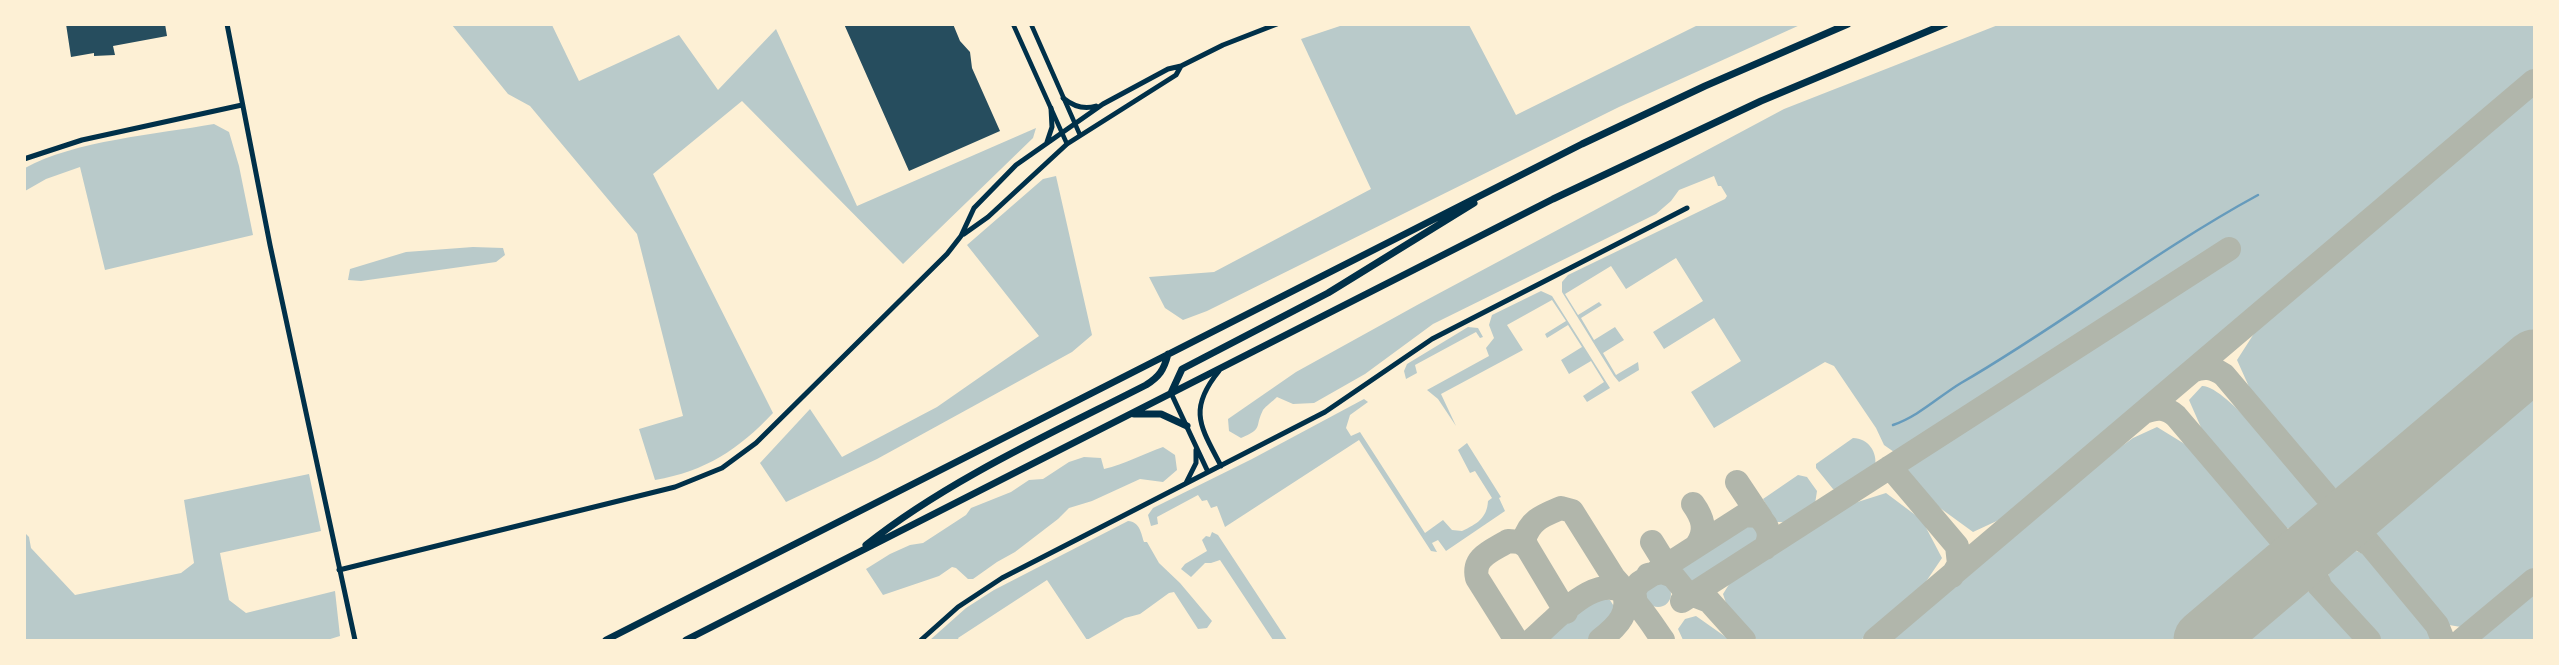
<!DOCTYPE html>
<style>
body{margin:0}
#map{position:relative;width:2559px;height:665px;overflow:hidden;background:#fdf0d5;font-family:"Space Grotesk",sans-serif}
canvas{display:block}
.frame{position:absolute;inset:0;border:26px solid #fdf0d5;pointer-events:none}
</style>
<div id="map">
<canvas width="2559" height="665"></canvas>
<div class="frame"></div>
</div>
<script>
const g = document.querySelector('canvas').getContext('2d');
g.lineJoin = 'round';
function paint(path, color) {
  g.fillStyle = color;
  g.fill(path, 'evenodd');
}
function strokePath(path, color, width, dash) {
  g.strokeStyle = color;
  g.lineWidth = width;
  g.lineCap = dash ? 'butt' : 'round';
  g.setLineDash(dash || []);
  g.stroke(path);
}
const green = new Path2D(`
 M452 25H552L579 81 679 35 718 90 776 29 857 206 1036 128 1033 138 903 264 742 101 653 174 773 413C738 450 706 471 655 480L639 429 683 416 637 234 530 106 508 94Z
 M1343 25H1469L1516 115 1698 25H1800L1619 107 1207 311 1183 320 1165 308 1149 277 1214 272 1371 189 1301 39Z
 M1998 25H2534V70L2028 499 2001 519 1973 532 1940 508 1903 468 2231 257 2233 254 2226 242 1894 452 1884 445 1876 428 1834 366 1825 362 1714 428 1691 392 1741 361 1714 318 1664 349 1653 332 1703 301 1676 258 1626 289 1611 266 1565 294 1578 315 1599 302 1602 305 1581 318 1594 340 1615 327 1624 340 1603 353 1616 375 1638 362 1639 370 1619 382 1614 376 1562 292V282L1568 275 1725 199 1727 196 1721 186H1718L1714 176 1679 190 1671 201 1656 214 1433 324 1365 374 1314 403 1293 404 1277 397C1273 401 1266 406 1263 410 1254 428 1264 428 1241 438L1229 431 1228 419 1296 372 1419 304 1784 109Z
 M2534 92V332L2351 489 2342 490 2332 487 2250 389 2237 360 2255 332Z
 M214 124 229 132 239 166 253 235 105 270 80 167 46 179 25 191V168C73 141 158 134 214 124Z
 M1056 176 1092 335 1072 352 877 459 786 502 760 463 810 409 842 457 937 407 1039 336 967 245 1043 179Z
 M473 247 503 248 505 255 496 262 361 281 348 280 350 269 406 252Z
 M1541 291 1552 296 1610 388 1587 402 1583 396 1604 382 1591 361 1569 374 1561 360 1582 347 1568 325 1547 338 1545 334 1566 321 1552 300 1507 325 1523 350 1441 394 1456 426 1438 399 1427 390 1489 356 1486 348 1494 338 1489 325 1492 315Z
 M1468 327 1478 328 1483 337 1480 338 1476 332 1415 365 1417 373 1406 379 1404 371 1407 364Z
 M2202 386C2226 385 2296 475 2315 496 2322 511 2315 519 2303 529L2283 528 2203 432 2189 400Z
 M2534 388V569L2468 625 2461 627 2449 625 2380 545 2376 537 2377 524Z
 M1364 399 1368 402 1350 415 1346 428 1351 436 1360 432 1425 533 1443 520 1452 530 1462 531C1477 524 1487 518 1488 501L1492 498 1475 471 1470 473 1458 450 1467 443 1501 497 1499 498 1505 511 1446 551 1438 540 1432 543 1437 552 1431 551 1359 440 1225 527 1217 506 1211 508 1207 500 1202 501 1198 495 1157 517 1158 524 1151 526 1148 515 1153 508 1252 459Z
 M2157 427 2188 446 2265 533 2270 542 2269 559 2172 640H1888L2086 472 2133 438Z
 M1853 438C1868 438 1878 452 1875 467L1841 489H1833L1816 468V464Z
 M1163 447 1175 455 1177 470 1163 482 1140 479 1092 501 1069 508 1058 519 1015 552 997 562 973 579H968L956 568 952 567 939 576 883 595 866 569 890 554 910 545 923 543 966 515 971 508 1011 492 1029 480 1043 479 1069 462 1084 457 1101 458 1104 469C1125 464 1143 454 1163 447Z
 M309 474 321 531 220 553 229 600 246 613 335 591 340 636 327 640H25V533L29 537 31 548 75 595 181 573 194 563 184 500Z
 M1798 475 1807 477 1817 491 1815 504 1788 522H1776L1763 499Z
 M1886 493 1922 520 1942 558 1923 586 1861 640H1757L1728 609 1723 594 1733 578 1845 506Z
 M1128 521C1140 522 1141 533 1144 542H1147L1159 563 1180 583 1212 621 1207 628 1198 629 1174 592 1169 593 1140 614 1125 618 1087 640 1047 580 958 638 959 640H930L966 608 994 590Z
 M1748 522 1757 525 1762 532 1757 543 1698 580 1692 582 1683 578 1682 574 1683 564Z
 M1212 532 1218 535 1287 640H1273L1220 560 1211 563H1205L1191 577 1181 569 1185 564 1207 551 1202 540 1206 536 1210 537Z
 M2351 549 2364 554 2428 629 2434 640H2378L2329 580C2326 563 2335 553 2351 549Z
 M1645 594a13 13 0 1 1 26 0a13 13 0 1 1-26 0Z
 M2302 590 2317 594 2356 640H2237L2294 592Z
 M2534 591V640H2477Z
 M1600 597 1610 600 1615 608C1613 623 1599 631 1588 640H1544L1592 600Z
 M1696 616 1730 640H1683L1678 629 1685 619Z`);
const stream = new Path2D(`
 M1893 425C1919 416 1938 397 1961 383 2063 324 2155 251 2258 195`);
const taxiway = new Path2D(`
 M2192 371C2204 366 2213 367 2224 375L2329 499C2344 530 2301 551 2319 583
 M2144 412C2157 407 2166 407 2176 416L2280 538C2314 562 2331 519 2367 543
 M1890 467 1957 546 1959 564 1952 576
 M1737 482 1761 518
 M2377 494 2362 515 2363 536 2437 625 2443 640
 M1693 504C1703 518 1707 530 1697 545
 M1652 542 1673 576
 M1527 547 1524 540C1530 520 1542 516 1561 508L1572 511 1614 578 1631 597
 M1648 575 1662 572 1673 576 1686 592 1709 601 1744 640
 M2272 583C2287 576 2297 571 2313 579L2369 640
 M1682 601 2229 249
 M1636 604 1634 591 1639 583 1745 515 1758 516C1769 526 1772 535 1765 548
 M1516 640 1477 578C1472 557 1492 551 1508 541L1520 542 1527 547 1566 612
 M1532 640C1555 621 1599 566 1630 597 1643 609 1653 626 1663 640
 M1600 640C1619 625 1631 613 1623 588
 M1875 640 2534 81
 M2462 640 2534 580`);
const runway = new Path2D(`
 M2204 640 2534 360`);
const building = new Path2D(`
 M66 24H165L167 36 113 46 115 55 94 56V53L71 57Z
 M844 24H953L960 41 970 52 972 68 1000 131 909 171Z`);
const minor = new Path2D(`
 M1013 24 1067 144
 M1031 24 1080 135`);
const tertiary = new Path2D(`
 M227 24 270 245 355 640
 M1063 98C1073 106 1084 110 1096 106
 M1047 142 1052 127 1051 108
 M24 159 82 140 242 105
 M964 234 988 217 1067 144 1176 75 1181 66
 M1219 371C1187 410 1201 427 1221 466
 M1171 393 1208 472
 M1186 483 1196 463V450
 M339 570 675 487 722 468 756 443 947 254 961 236 974 208 1016 165 1103 104 1168 69 1181 66 1223 45 1277 24
 M921 640 958 607 1002 578 1325 412 1432 339 1687 208`);
const trunk = new Path2D(`
 M1171 393 1182 369 1328 293 1474 203
 M1134 414H1161L1187 426
 M866 545C946 481 1054 432 1146 385 1159 377 1164 370 1168 354
 M606 640 1582 144 1705 86 1848 24
 M686 640 1553 199 1761 101 1945 24`);
paint(green, '#b9caca');
strokePath(stream, '#669bbc', 2.5);
strokePath(taxiway, '#b1b6ab', 24);
strokePath(runway, '#b1b6ab', 61);
paint(building, '#264d5e');
strokePath(minor, '#003049', 4.5);
strokePath(tertiary, '#003049', 5);
strokePath(trunk, '#003049', 7);
</script>
